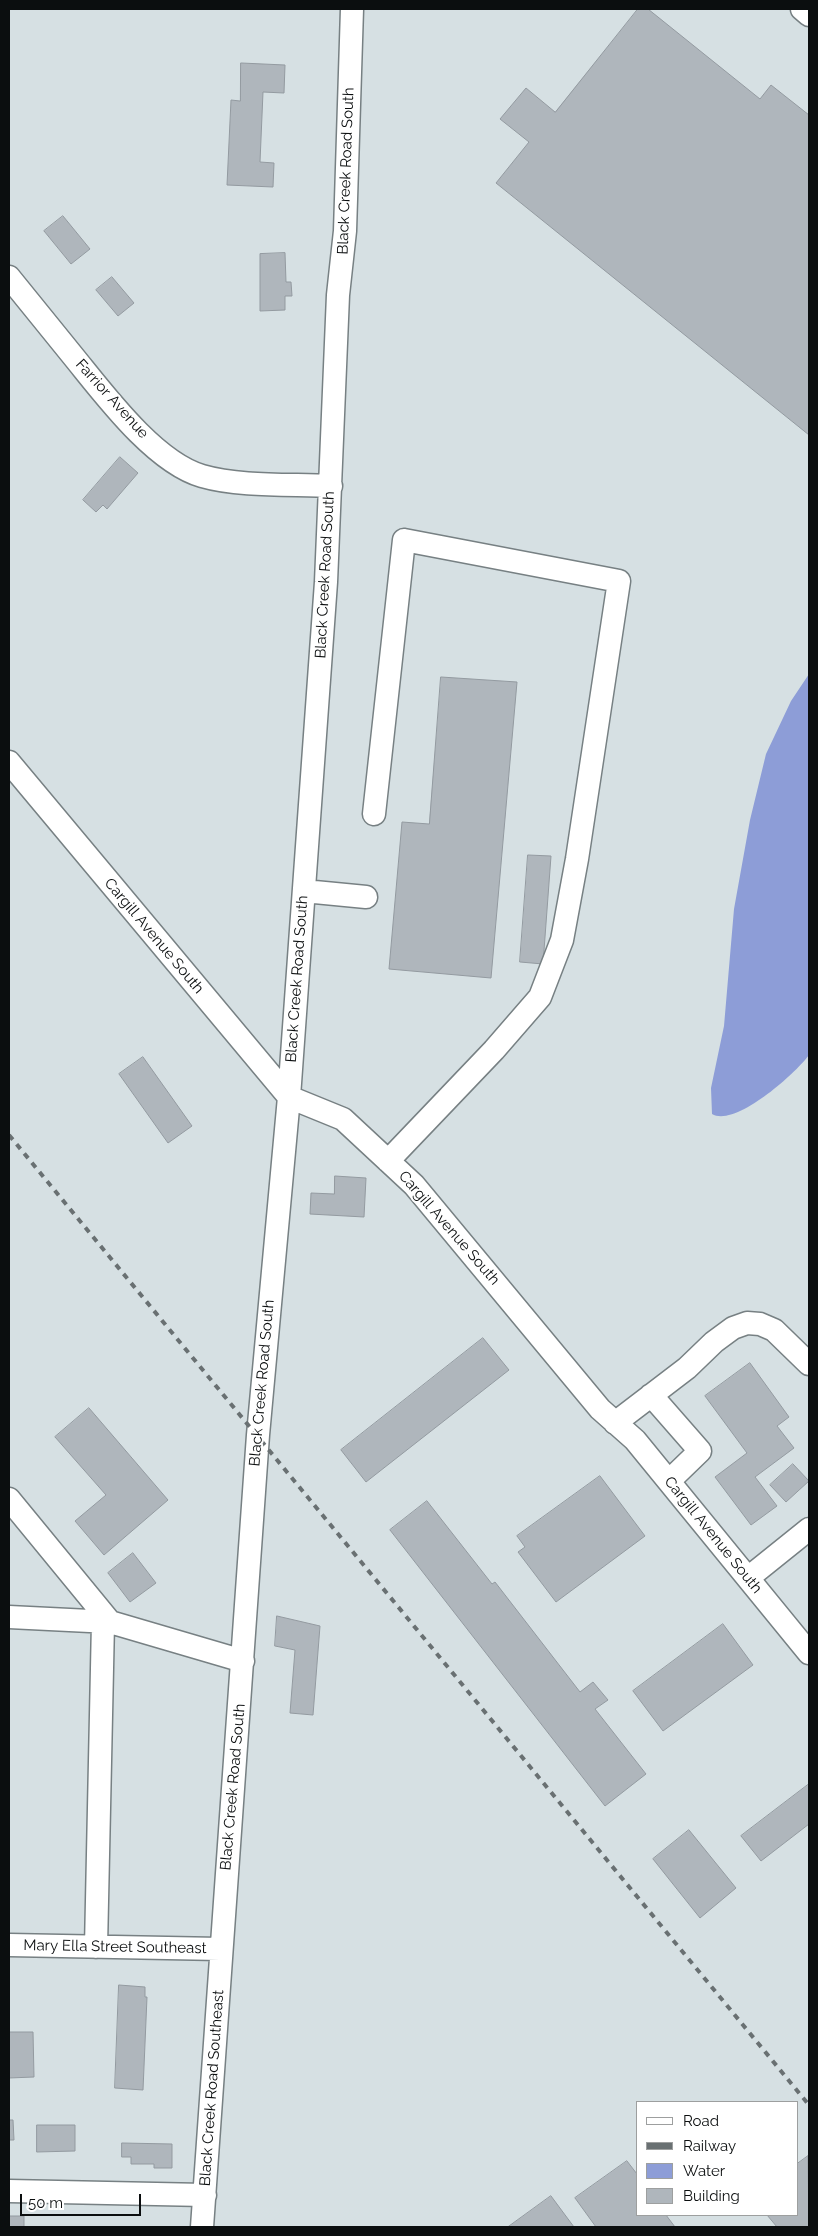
<!DOCTYPE html>
<style>
body{margin:0}
#map{position:relative;width:818px;height:2236px;overflow:hidden;background:#d6e0e3;font-family:Raleway,sans-serif}
canvas{display:block}
.frame{position:absolute;inset:0;border:10px solid #0b0e0f;pointer-events:none}
.legend{position:absolute;left:636px;top:2101px;width:162px;height:115px;box-sizing:border-box;background:#fff;border:1px solid #9d9f9f;margin:0;padding:6px 9px;list-style:none;font-size:15px;color:#0b0e0f}
.legend li{display:flex;align-items:center;gap:10px;height:25px}
.legend b{width:25px;border:1px solid #9d9f9f}
.scale{position:absolute;left:20px;top:2194px;width:121px;height:22px;box-sizing:border-box;border:2px solid #0b0e0f;border-top:0;padding-left:6px;font-size:15px;line-height:18px;white-space:nowrap;color:#0b0e0f;-webkit-text-stroke:4px #fff;paint-order:stroke}
</style>
<div id="map">
<canvas width="818" height="2236"></canvas>
<div class="frame"></div>
<ul class="legend">
<li><b style="height:6px;background:#fff"></b>Road</li>
<li><b style="height:6px;background:#697072"></b>Railway</li>
<li><b style="height:14px;background:#8d9dd7"></b>Water</li>
<li><b style="height:14px;background:#afb6bc"></b>Building</li>
</ul>
<div class="scale">50 m</div>
</div>
<script>
const g = document.querySelector('canvas').getContext('2d');
g.lineJoin = 'round';
function paint(path, color) {
  g.fillStyle = color;
  g.fill(path, 'evenodd');
}
function strokePath(path, color, width, dash) {
  g.strokeStyle = color;
  g.lineWidth = width;
  g.lineCap = dash ? 'butt' : 'round';
  g.setLineDash(dash || []);
  g.stroke(path);
}
function write(font, color, halo, rows, align = 'center') {
  g.font = font + ' Raleway,sans-serif';
  g.lineWidth = 4;
  g.setLineDash([]);
  g.textBaseline = 'middle';
  g.strokeStyle = halo;
  g.fillStyle = color;
  for (const [text, x, y, turn = 0] of rows) {
    g.save();
    g.translate(x, y);
    g.rotate((+turn || 0) * Math.PI / 180);
    g.textAlign = isNaN(turn) ? turn : align;
    if (halo) g.strokeText(text, 0, 0);
    g.fillText(text, 0, 0);
    g.restore();
  }
}
const water = new Path2D(`
 M809 674V1055C796 1073 735 1128 712 1114L711 1088 724 1026 734 909 750 820 766 754 791 701Z`);
const building = new Path2D(`
 M638 9H648L760 99 771 85 809 115V435L496 183 529 142 500 119 526 88 555 112Z
 M241 63 285 65 284 93 263 92 260 162 274 163 273 187 227 185 231 100 240 101Z
 M63 216 90 249 71 264 44 231Z
 M285 253 286 282H291L292 296H285V310L260 311V254Z
 M112 277 134 303 118 316 96 290Z
 M120 457 138 473 107 509 103 505 96 512 83 500Z
 M441 677 517 682 491 978 389 969 402 822 429 824Z
 M528 855 551 856 543 964 520 962Z
 M143 1057 192 1126 168 1143 119 1074Z
 M335 1176 366 1178 364 1217 310 1214 311 1193 334 1194Z
 M483 1338 509 1370 366 1482 341 1450Z
 M750 1363 789 1417 777 1426 794 1448 755 1477 777 1506 751 1525 715 1477 747 1453 705 1396Z
 M89 1408 168 1500 104 1555 75 1521 106 1495 55 1437Z
 M793 1464 809 1481 786 1502 770 1485Z
 M600 1476 645 1536 556 1602 518 1552 525 1547 517 1536Z
 M427 1501 492 1584 495 1582 580 1692 593 1682 608 1700 595 1709 646 1774 605 1806 390 1530Z
 M133 1553 156 1583 130 1602 108 1573Z
 M277 1616 320 1626 313 1715 290 1713 295 1650 275 1646Z
 M723 1624 753 1665 663 1731 633 1691Z
 M809 1784V1824L761 1861 741 1836Z
 M689 1830 736 1888 700 1918 653 1859Z
 M119 1985 145 1987V1997H147L143 2090 115 2088Z
 M9 2032H33L34 2077 9 2078Z
 M9 2120H13L14 2140H9Z
 M37 2125H75V2151L37 2152Z
 M122 2143 172 2144V2168H154V2164H131V2157H122Z
 M808 2156 809 2227H777L767 2215H797V2164Z
 M627 2161 637 2174V2215H666L675 2227H596L575 2198Z
 M551 2196 574 2227H508Z
 M9 2216H24V2227H9Z`);
const minor = new Path2D(`
 M802 9 809 15
 M9 277C30 303 52 330 73 356 104 394 154 462 202 476 240 487 291 484 331 486
 M9 762 289 1097 343 1119 414 1185 600 1409 635 1440 809 1653
 M374 814 404 540 619 581 577 859 562 940 540 997 494 1050 388 1161
 M304 891 366 897
 M651 1395 700 1451 669 1481
 M615 1423 687 1368 714 1342 733 1328 747 1323 760 1324 774 1330 809 1364
 M9 1499 110 1622
 M748 1578 809 1529
 M9 1617 110 1622 243 1661
 M9 1945 220 1949
 M96 1947 103 1622
 M9 2191 205 2195
 M202 2227 258 1435 289 1097 326 582 338 295 345 231 352 9`);
const rail = new Path2D(`
 M9 1135 809 2105`);
const streetNames = [
 ["Black Creek Road South",346,171,-88],
 ["Farrior Avenue",112,399,48],
 ["Black Creek Road South",325,575,-87],
 ["Cargill Avenue South",154,936,50],
 ["Black Creek Road South",297,979,-86],
 ["Cargill Avenue South",449,1228,49],
 ["Black Creek Road South",262,1383,-85],
 ["Cargill Avenue South",713,1535,51],
 ["Black Creek Road South",233,1787,-85],
 ["Mary Ella Street Southeast",115,1947,1],
 ["Black Creek Road Southeast",212,2088,-86]
];
paint(water, '#8d9dd7');
paint(building, '#afb6bc');
strokePath(building, '#939aa0', 1);
strokePath(minor, '#778083', 25);
strokePath(minor, '#fff', 22);
strokePath(rail, '#697072', 4, [6, 6]);
write('15px', '#0b0e0f', '#fff', streetNames);
</script>
